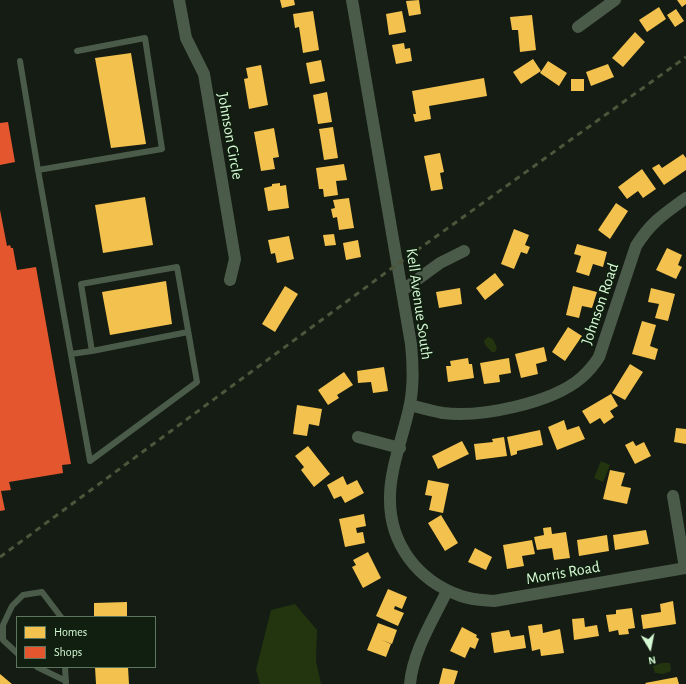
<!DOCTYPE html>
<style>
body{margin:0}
#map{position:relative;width:686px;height:684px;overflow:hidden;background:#141c14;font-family:"Alegreya Sans",sans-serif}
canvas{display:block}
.legend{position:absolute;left:16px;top:616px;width:140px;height:52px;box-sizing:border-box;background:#101f10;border:1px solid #5f765e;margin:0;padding:5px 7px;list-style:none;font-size:12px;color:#d5f9d3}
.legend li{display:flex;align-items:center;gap:8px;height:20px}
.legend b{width:20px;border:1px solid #5f765e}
.north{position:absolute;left:630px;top:628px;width:40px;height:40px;-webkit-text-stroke:3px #101f10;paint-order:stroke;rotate:170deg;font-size:11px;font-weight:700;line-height:16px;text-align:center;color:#d5f9d3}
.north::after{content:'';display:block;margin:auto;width:14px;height:18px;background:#d5f9d3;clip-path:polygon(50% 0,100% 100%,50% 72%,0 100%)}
</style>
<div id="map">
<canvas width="686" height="684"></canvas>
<ul class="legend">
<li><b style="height:11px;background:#f2c14e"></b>Homes</li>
<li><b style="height:11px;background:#e4572e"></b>Shops</li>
</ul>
<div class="north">N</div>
</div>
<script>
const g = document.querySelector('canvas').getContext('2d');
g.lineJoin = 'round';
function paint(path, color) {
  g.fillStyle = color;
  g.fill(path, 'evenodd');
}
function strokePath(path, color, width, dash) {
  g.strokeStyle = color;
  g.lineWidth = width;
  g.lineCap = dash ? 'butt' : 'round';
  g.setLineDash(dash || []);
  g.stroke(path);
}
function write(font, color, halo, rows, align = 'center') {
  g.font = font + ' "Alegreya Sans",sans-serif';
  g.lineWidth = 4;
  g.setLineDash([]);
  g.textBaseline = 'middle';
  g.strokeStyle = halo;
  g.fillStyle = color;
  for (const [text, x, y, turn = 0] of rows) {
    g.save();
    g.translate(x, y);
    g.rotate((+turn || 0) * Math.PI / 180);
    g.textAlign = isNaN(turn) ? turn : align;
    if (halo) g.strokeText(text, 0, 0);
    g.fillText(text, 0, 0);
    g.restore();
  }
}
const water = new Path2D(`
 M488 337 493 339 497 348 495 352H492L485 345 484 341Z
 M601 461 610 465 603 482 594 478Z
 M295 604 317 630 316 661 321 684H260L256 670 271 610Z
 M662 663H670L671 671 663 674 655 673 653 666Z`);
const homes = new Path2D(`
 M280 0H294L295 5 282 8Z
 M419 0 421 14 409 16 406 1Z
 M677 0H686V4L682 7Z
 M659 7 666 19 647 32 639 20Z
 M676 9 684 21 675 27 667 15Z
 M313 11 319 50 303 53 299 27 295 28 293 14Z
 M402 11 406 32 389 35 386 14Z
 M532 15 536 50 520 52 518 30H512L510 17Z
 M635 32 645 42 623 67 612 58Z
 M404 43 405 49 410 48 412 61 396 64 392 45Z
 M131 53 146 144 111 148 95 58Z
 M533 59 541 71 521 84 513 72Z
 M321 60 325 81 310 84 306 63Z
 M548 61 567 73 559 86 540 73Z
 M608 64 614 77 591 86 586 72Z
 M261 65 268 105 249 109 244 79 248 78 246 68Z
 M484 78 487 96 429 106 431 119 415 122 413 114H416L412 91Z
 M571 79H584V91H571Z
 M327 92 332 122 318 124 313 95Z
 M333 127 338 158 324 160 319 129Z
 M274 128 279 157 273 158 275 169 261 171 254 132Z
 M440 153 444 172 440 173 443 189 431 191 424 156Z
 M683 154 686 158V170L664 185 652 168 659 164 662 168Z
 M344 164 347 180 336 181 338 195 324 197 323 189H319L316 168Z
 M642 169 656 189 643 198 638 191 627 199 618 187Z
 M280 183V186L286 185 289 208 268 211 264 188 272 186V184Z
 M145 197 153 245 103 253 95 205Z
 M349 198 354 228 339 230 337 217 333 218 331 209 335 208 333 200Z
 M616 203 628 211 610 239 598 230Z
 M514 229 529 235 525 245 530 247 527 254 521 252 514 269 501 264Z
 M334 234 336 245 325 246 323 235Z
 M289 236 294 259 277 263 275 253 271 254 268 240Z
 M358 240 361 257 346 260 343 243Z
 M577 244 607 252 603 267 593 264 589 276 576 272 581 256 574 254Z
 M667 248 682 255 678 265 682 267 676 279 656 270Z
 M495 273 504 285 485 300 476 288Z
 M166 281 172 324 110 335 102 292Z
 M285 286 298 294 275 332 262 324Z
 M573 286 597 292 592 308 582 306 579 318 566 315Z
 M460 288 462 304 439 308 436 292Z
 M651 288 675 294 668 321 655 318 659 304 648 302Z
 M642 321 656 325 650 346 658 349 655 360 632 354Z
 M568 327 582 336 565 361 552 352Z
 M544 347 547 361 536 364 538 374 521 378 515 354Z
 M468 358 469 364H472L474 378 448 382 446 366H451L450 361Z
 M509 358 511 373 499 375 500 382 484 384 480 363Z
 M630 364 643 372 625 400 612 393Z
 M384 367 388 391 373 393 371 382 358 383 357 371Z
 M344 372 353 385 337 395 339 398 328 405 318 390Z
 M611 394 618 406 610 411 614 417 604 424 600 418 590 424 582 411Z
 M297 405 322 409 319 426 309 424 307 436 293 434Z
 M564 420 567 430 579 426 585 439 557 450 548 427Z
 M676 428 686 429V444L674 442Z
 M540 430 543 445 517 451V454L511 456 507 437Z
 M504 437 507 456 476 460 474 444 493 442 492 439Z
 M462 441 469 454 438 469 432 456Z
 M633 441 636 446 644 442 651 456 635 464 625 445Z
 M308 446 330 474 314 487 301 470 304 467 295 456Z
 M610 470 625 473 621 486 631 488 627 504 603 499Z
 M343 476 347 485 357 480 364 493 345 503 341 496 334 499 327 485Z
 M428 480 449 484 443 513 429 510 432 496 425 495Z
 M364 514 366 526 356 528 357 533 363 532 365 543 345 547 339 519Z
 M441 515 458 543 445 551 428 523Z
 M551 527 552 534 566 532 570 558 554 560 552 548 537 550 534 537 544 535 543 528Z
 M646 530 649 544 615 550 613 535Z
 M607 535 609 551 579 556 577 540Z
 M532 540 535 554 522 556 524 566 507 569 503 545Z
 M475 548 492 557 486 570 468 562Z
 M368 552 381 578 363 588 352 567 356 565 353 560Z
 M388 589 407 597 402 609 395 606 394 609 404 613 398 626 376 616Z
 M673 601 676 624 643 629 641 615 661 612 660 604Z
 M127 602V617H94V603Z
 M632 608 635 628 628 629 629 634 619 635 618 630 609 632 606 615 616 614V610Z
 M584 618 585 627 597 625 599 636 574 640 572 619Z
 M378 623 397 630 392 644 382 640 391 644 386 657 367 650Z
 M542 624 543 633 560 629 564 653 541 656 540 649 532 651 528 626Z
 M462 627 477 635 476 637 479 639 475 649 470 647 465 658 450 651Z
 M509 630 511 637 524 635 526 648 494 653 491 633Z
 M95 667H128L129 684H96Z
 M443 668 458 671 454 684H439Z
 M0 674 12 684H0Z
 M677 677 679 684H646L645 683Z`);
const shops = new Path2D(`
 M8 122 15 162 0 165V123Z
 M0 210 7 246 10 245 11 248H13L17 270 36 267 71 464 62 465 63 473 9 482 11 490 1 491 5 510 0 511Z`);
const lane = new Path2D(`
 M20 61 38 170 162 149 145 38 77 51
 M38 170 90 461 197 382 177 267 81 284 92 351 188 332
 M71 354 92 351
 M17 653 3 640V625L12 606 23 595 42 592 61 617
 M37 667 66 681
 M65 667 66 684`);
const street = new Path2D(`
 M179 0 186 38 204 74 235 259 230 280
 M352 0 411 344C413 364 414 384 410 404 404 434 390 468 390 497 389 544 418 581 461 596 472 600 483 600 494 601L686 568
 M578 27 615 0
 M403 290 440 263 464 251
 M410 405C421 408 432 411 443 413 480 418 552 403 581 378 588 372 594 365 599 357L636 246C651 222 664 214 686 198
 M358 437 400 448
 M673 496 685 568
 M410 684C413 651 433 620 447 591`);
const rail = new Path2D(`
 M0 557 388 271 686 57`);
const streetNames = [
 ["Johnson Circle",230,136,80],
 ["Kell Avenue South",419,304,82],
 ["Johnson Road",600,304,-71],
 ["Morris Road",563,573,-10]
];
paint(water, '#23350f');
paint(homes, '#f2c14e');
paint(shops, '#e4572e');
strokePath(lane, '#4b5b49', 6);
strokePath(street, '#4b5b49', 12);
strokePath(rail, '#4d563b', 3, [6, 5]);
write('16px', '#d5f9d3', '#101f10', streetNames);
</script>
